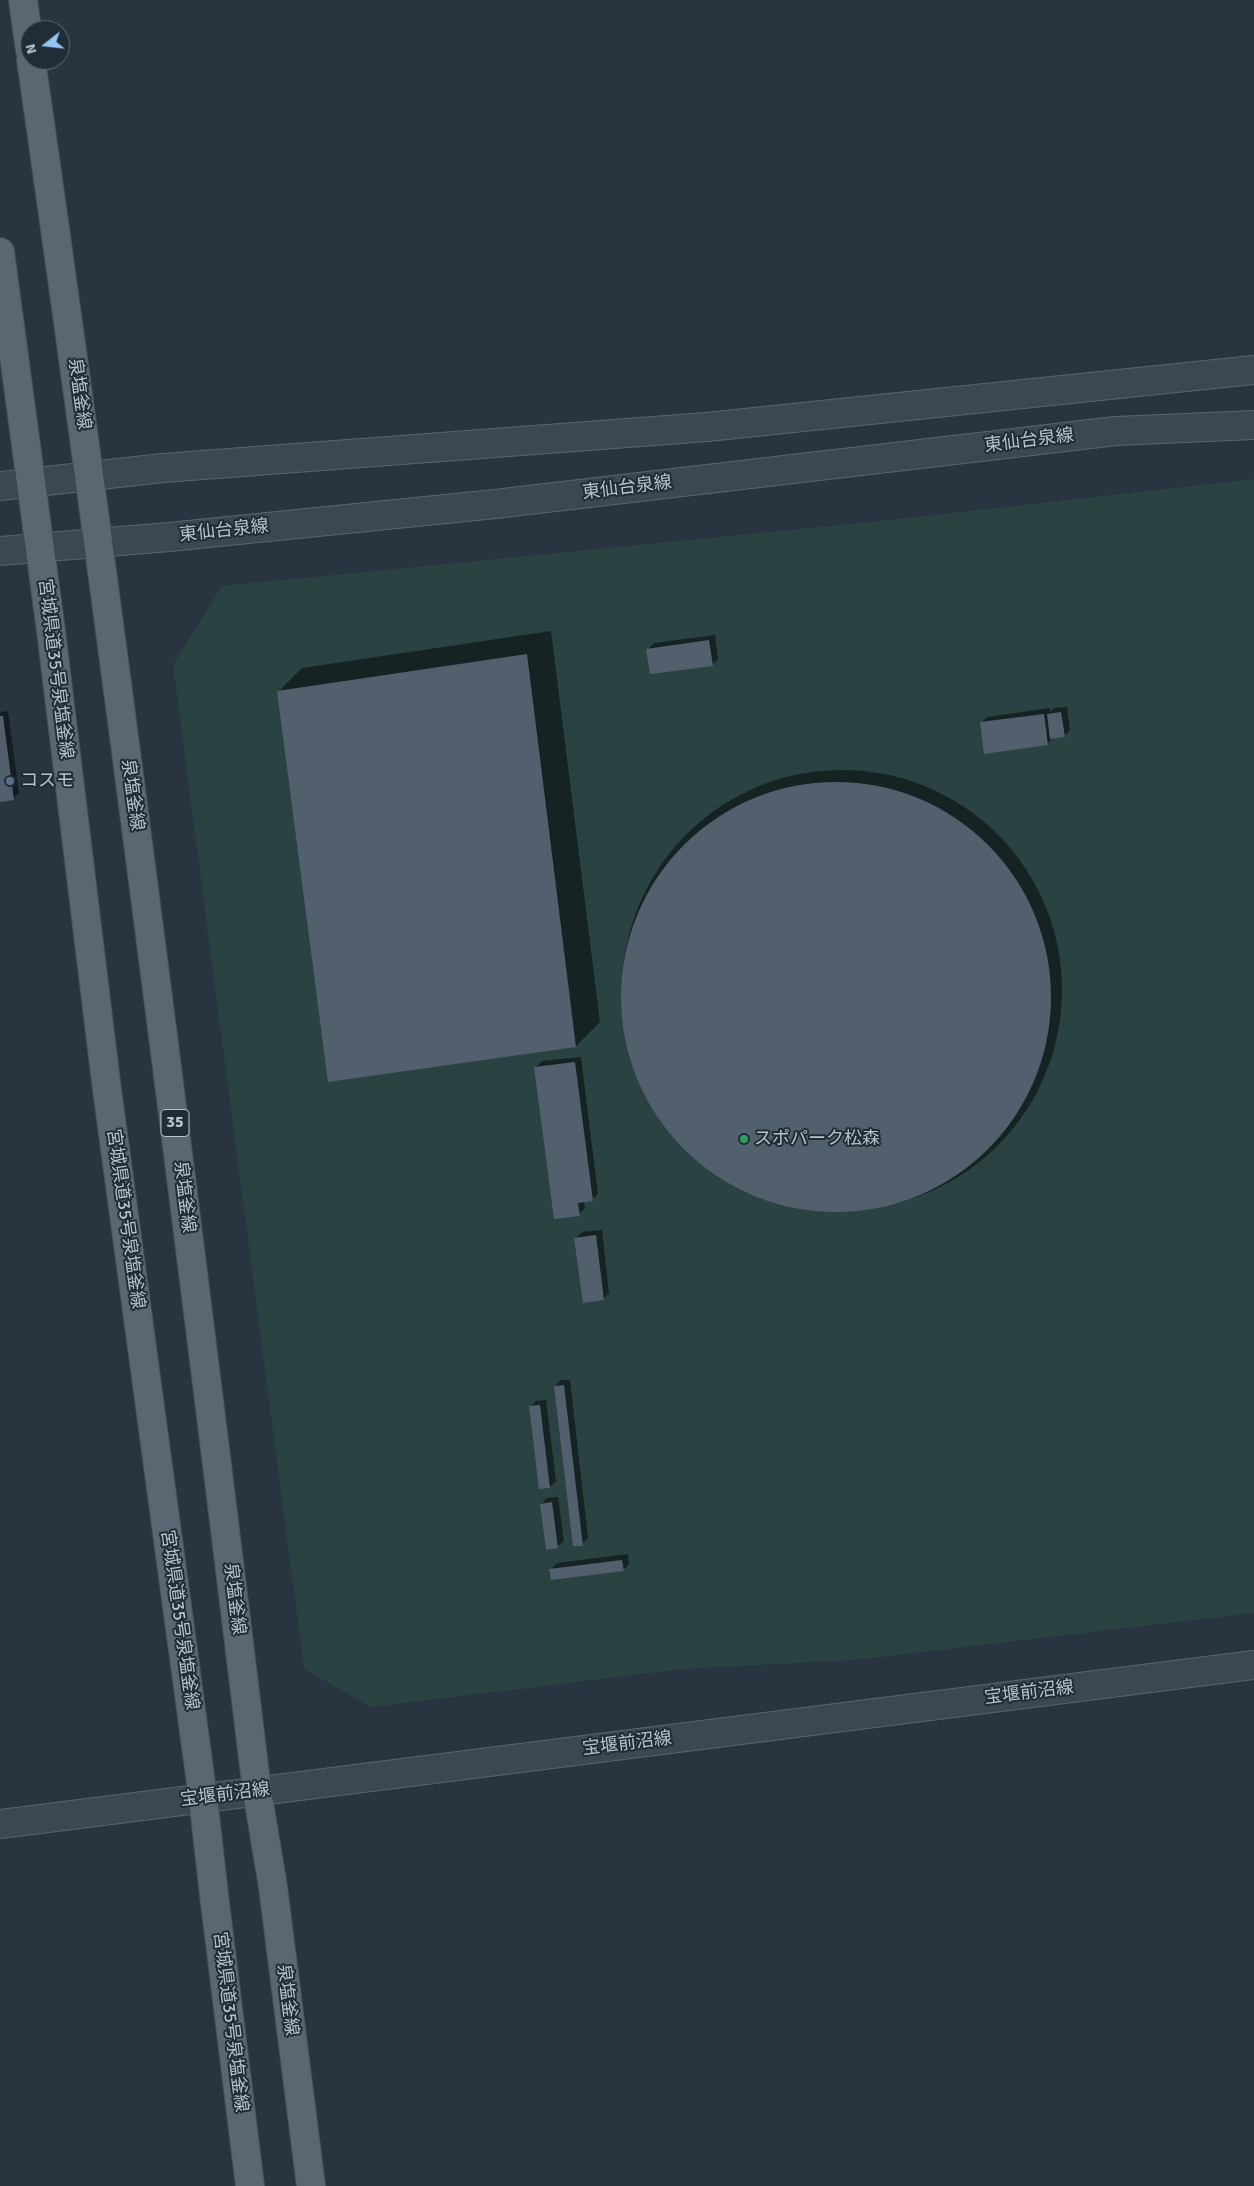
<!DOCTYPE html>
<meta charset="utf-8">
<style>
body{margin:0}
#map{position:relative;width:1254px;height:2186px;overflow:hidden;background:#283541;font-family:Signika,sans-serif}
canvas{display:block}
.north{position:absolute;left:20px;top:20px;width:50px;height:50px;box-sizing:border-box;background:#202c36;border:1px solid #5d6872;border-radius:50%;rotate:254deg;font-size:14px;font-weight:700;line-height:20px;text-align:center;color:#b9c2cb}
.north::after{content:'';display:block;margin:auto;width:18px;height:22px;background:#94c4f4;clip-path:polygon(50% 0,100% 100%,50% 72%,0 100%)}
</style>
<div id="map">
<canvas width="1254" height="2186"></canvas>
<div class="north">N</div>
</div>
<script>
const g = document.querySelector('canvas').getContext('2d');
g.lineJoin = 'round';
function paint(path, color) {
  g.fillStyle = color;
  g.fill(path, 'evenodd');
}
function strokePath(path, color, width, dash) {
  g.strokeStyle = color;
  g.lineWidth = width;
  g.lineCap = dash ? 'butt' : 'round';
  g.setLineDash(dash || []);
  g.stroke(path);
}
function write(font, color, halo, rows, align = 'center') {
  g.font = font + ' Signika,"Noto Sans JP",sans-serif';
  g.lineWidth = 4;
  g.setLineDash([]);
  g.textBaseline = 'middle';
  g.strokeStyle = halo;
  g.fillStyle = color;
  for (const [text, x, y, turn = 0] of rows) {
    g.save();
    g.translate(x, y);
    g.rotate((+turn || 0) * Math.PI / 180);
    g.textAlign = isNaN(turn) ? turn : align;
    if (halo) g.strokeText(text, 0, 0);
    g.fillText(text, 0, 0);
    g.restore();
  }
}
const green = new Path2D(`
 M1254 479V1613L854 1660 683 1669 371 1707 304 1669 173 665 222 586 881 521Z`);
const shadow = new Path2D(`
 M551 631 600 1022 576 1046 278 692 302 668Z
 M715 635 718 659 712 665 648 649 654 643Z
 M1067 707 1070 730 1064 736 1054 737 1047 744 981 723 987 717 1050 708V712L1054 708Z
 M8 711 19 793 13 799 0 801V712Z
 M622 990a220 220 0 1 1 440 0a220 220 0 1 1-440 0Z
 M581 1057 598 1194 592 1200 584 1201 585 1208 579 1214 536 1067 542 1061Z
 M602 1230 609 1293 603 1299 576 1238 582 1232Z
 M561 1380H570L588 1538 582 1544 555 1386Z
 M546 1400 556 1481 550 1487 530 1407 536 1401Z
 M558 1497 564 1541 557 1547 541 1504 547 1498Z
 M628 1554 629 1564 623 1570 551 1569 557 1563Z`);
const building = new Path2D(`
 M709 640 713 666 650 674 646 649Z
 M527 654 576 1047 328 1082 277 691Z
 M1061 712 1065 737 1050 739 1047 714Z
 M1044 714 1048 745 984 754 980 722Z
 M0 716H3L14 800 0 802Z
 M621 997a215 215 0 1 1 430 0a215 215 0 1 1-430 0Z
 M575 1062 593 1201 578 1203 580 1216 554 1219 534 1067Z
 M596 1235 604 1300 583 1303 574 1238Z
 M564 1385 583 1546H573L554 1386Z
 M540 1405 550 1488 539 1489 529 1406Z
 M552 1502 558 1548 546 1550 540 1504Z
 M622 1560 624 1571 551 1580 549 1569Z`);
const minor = new Path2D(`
 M0 486 163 468 707 427 1254 370
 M0 551 169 537 495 504 1116 431 1254 425
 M0 1824 1254 1665`);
const major = new Path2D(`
 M23 0 30 50
 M31 60C114 636 187 1214 257 1791L273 1887 311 2186
 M0 252 51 631 106 1082 203 1798 214 1895 250 2186`);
const markers = [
 [10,781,5,"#5c6f8a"],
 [744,1139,5,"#2e9e5b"]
];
const shields = [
 [175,1123,28]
];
const shieldNames = [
 ["35",175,1123]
];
const streetNames = [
 ["泉塩釜線",79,394,82],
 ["東仙台泉線",1029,441,-7],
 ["東仙台泉線",627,488,-7],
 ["東仙台泉線",224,531,-6],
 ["宮城県道35号泉塩釜線",55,669,83],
 ["泉塩釜線",132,795,82],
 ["泉塩釜線",184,1197,83],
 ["宮城県道35号泉塩釜線",125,1219,82],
 ["泉塩釜線",234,1599,83],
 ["宮城県道35号泉塩釜線",179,1620,82],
 ["宝堰前沼線",1029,1693,-7],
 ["宝堰前沼線",627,1744,-7],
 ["宝堰前沼線",225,1795,-7],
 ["泉塩釜線",287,2000,83],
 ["宮城県道35号泉塩釜線",230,2022,83]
];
const poiNames = [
 ["コスモ",20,781],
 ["スポパーク松森",754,1139]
];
paint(green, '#2a4242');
paint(shadow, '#0007');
paint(building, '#51606c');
strokePath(minor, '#5a656e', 30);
strokePath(major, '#45505a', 30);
strokePath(minor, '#3c4751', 28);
strokePath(major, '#5a6671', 28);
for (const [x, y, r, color] of markers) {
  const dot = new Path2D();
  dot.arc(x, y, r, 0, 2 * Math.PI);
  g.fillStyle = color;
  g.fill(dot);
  strokePath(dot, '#202c36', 2);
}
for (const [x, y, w] of shields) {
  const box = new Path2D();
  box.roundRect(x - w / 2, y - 13.5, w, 27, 4);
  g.fillStyle = '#202c36';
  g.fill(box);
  strokePath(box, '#b9c2cb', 1);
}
write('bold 16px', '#b9c2cb', null, shieldNames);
write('18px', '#b9c2cb', '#202c36', streetNames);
write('18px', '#b9c2cb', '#202c36', poiNames, 'left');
</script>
